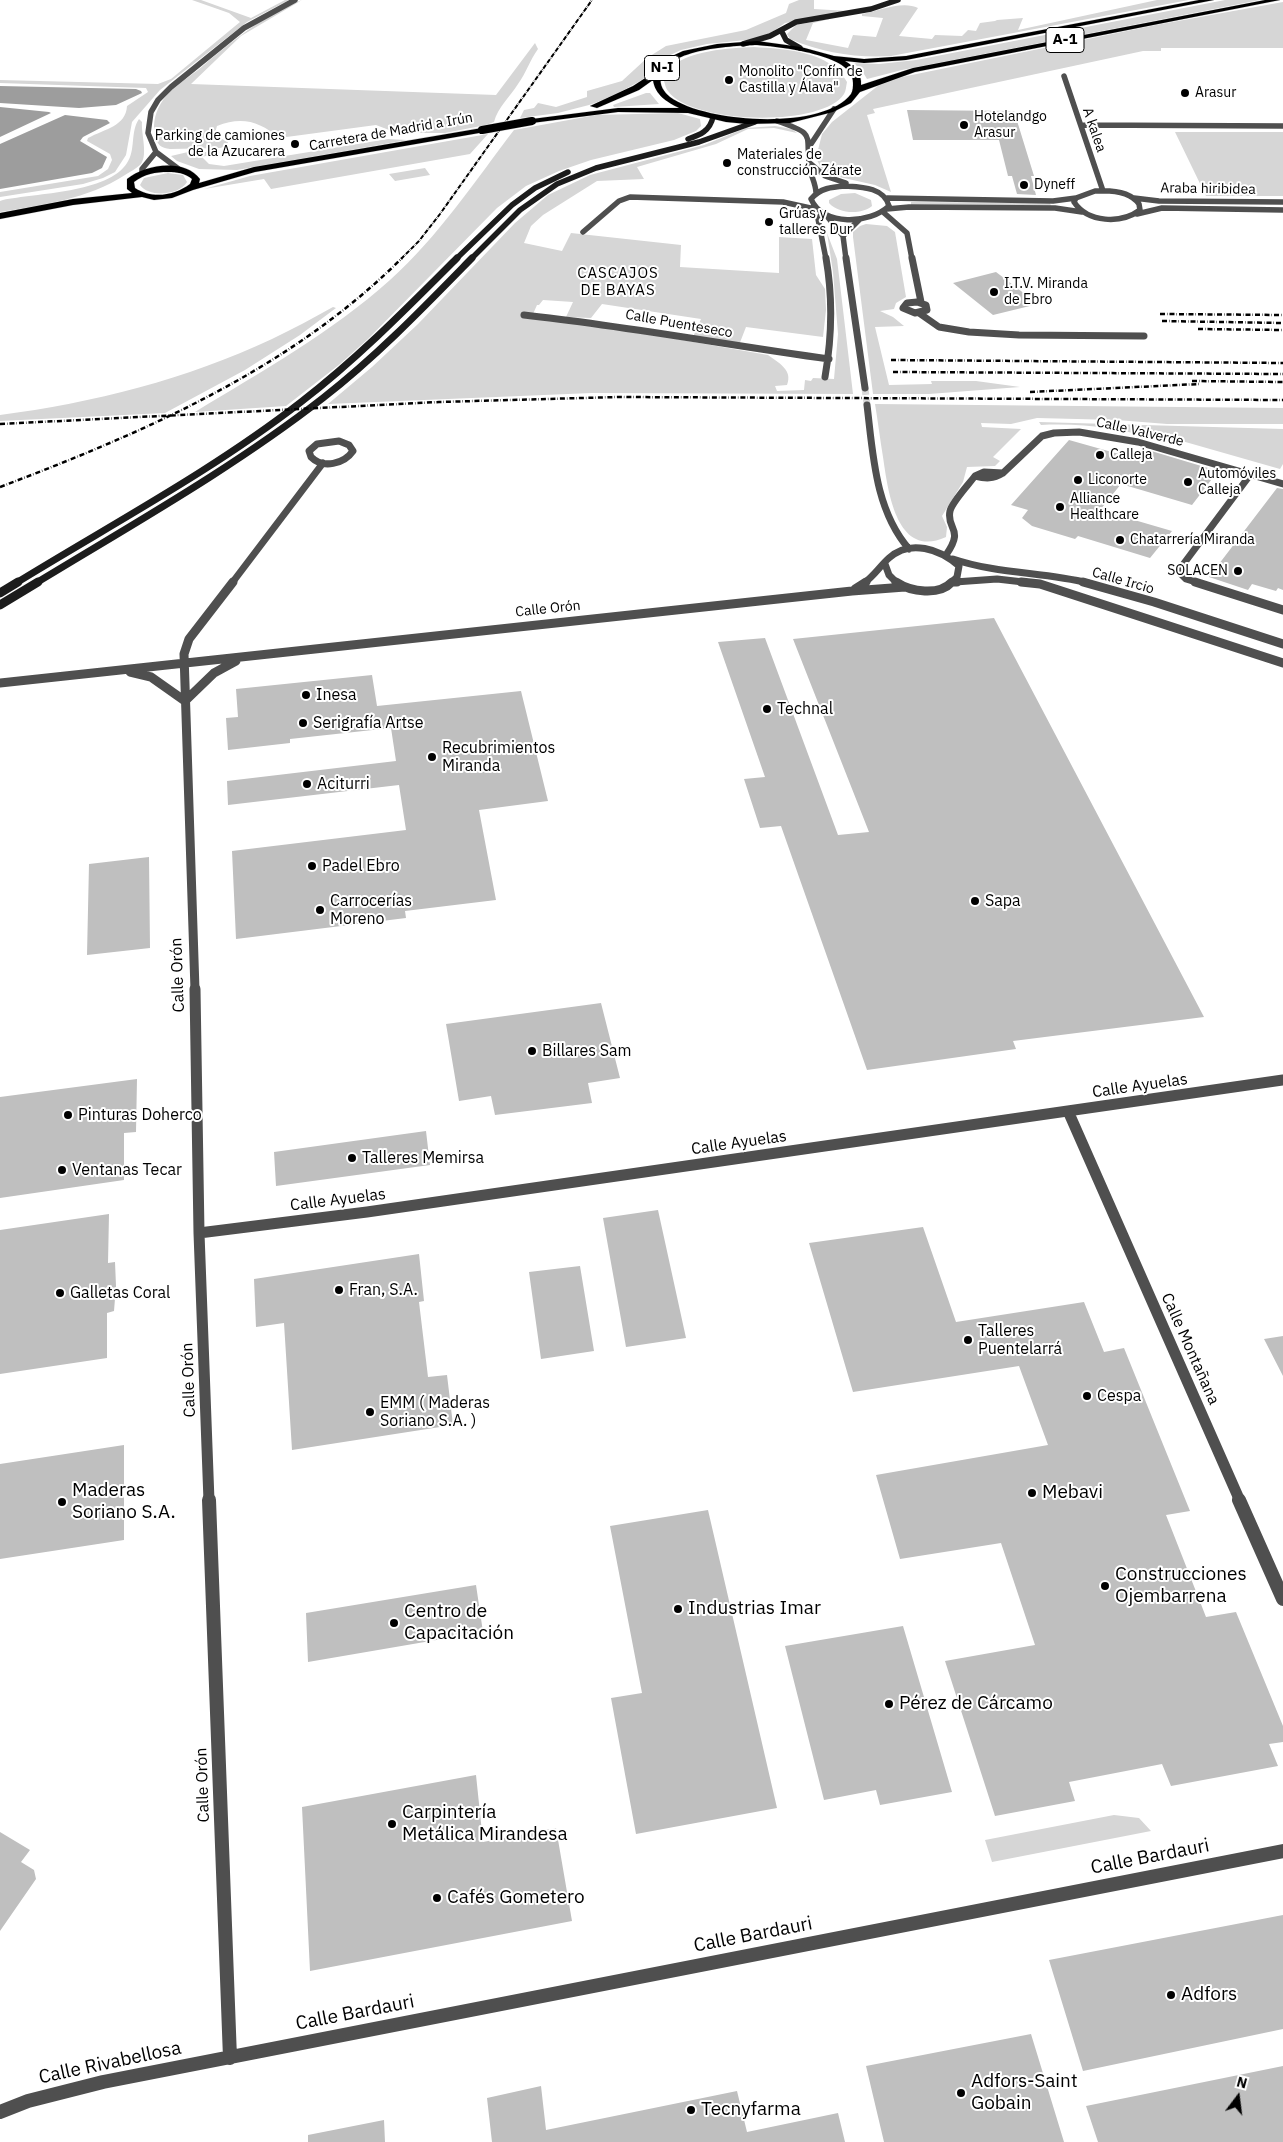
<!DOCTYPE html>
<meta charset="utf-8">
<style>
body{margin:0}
#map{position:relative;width:1283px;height:2142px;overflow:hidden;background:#fff;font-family:"IBM Plex Sans",sans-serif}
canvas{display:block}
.north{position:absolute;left:1213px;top:2072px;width:50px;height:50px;-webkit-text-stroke:4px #fff;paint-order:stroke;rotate:15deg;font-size:14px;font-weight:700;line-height:20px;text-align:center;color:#000}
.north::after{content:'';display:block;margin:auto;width:18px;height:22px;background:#000;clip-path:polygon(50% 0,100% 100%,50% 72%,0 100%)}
</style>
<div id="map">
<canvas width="1283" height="2142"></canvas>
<div class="north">N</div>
</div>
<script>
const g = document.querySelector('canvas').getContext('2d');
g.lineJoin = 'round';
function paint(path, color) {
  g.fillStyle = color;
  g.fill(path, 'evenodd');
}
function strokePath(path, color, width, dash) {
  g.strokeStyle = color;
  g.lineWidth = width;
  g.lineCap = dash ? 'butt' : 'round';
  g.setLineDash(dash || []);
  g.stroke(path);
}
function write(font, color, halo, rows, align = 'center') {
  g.font = font + ' "IBM Plex Sans",sans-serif';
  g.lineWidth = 4;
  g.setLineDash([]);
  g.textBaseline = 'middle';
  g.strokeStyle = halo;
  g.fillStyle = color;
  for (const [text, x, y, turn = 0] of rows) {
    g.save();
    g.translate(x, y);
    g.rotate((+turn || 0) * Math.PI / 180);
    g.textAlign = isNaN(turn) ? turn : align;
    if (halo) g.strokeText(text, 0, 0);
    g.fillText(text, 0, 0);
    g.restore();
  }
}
const green = new Path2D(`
 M192 0H201L251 18 285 0H289L247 22 160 90 132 122 126 155 115 172 103 178 83 184 0 197V192L98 176 108 169 112 160 110 154 87 141 88 138C105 129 126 126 127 106L148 92 146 88 0 83V80L158 84 171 79 240 22 229 13Z
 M302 0 241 36 191 84 496 95 535 43 538 49C530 60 526 73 518 84 510 97 498 107 494 122L486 125 445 133H397L376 125 279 138C260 121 241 116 217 126L215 133 218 137 228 142 227 146 220 148 170 149C161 148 157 145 155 135 152 123 156 110 163 100 173 87 186 79 198 70 230 43 263 15 302 0Z
 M799 0H814V9L848 11 785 23 768 35 756 39 707 44 681 50 664 58 642 80 609 98 589 105 558 113 520 118 524 110 534 108 538 103 556 107 587 97V91L622 81 647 58 666 46 746 30 786 13 789 4Z
 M1157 0H1189L891 56C856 58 823 53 790 39L787 34 796 25 834 18 813 23 806 40 848 48 853 35 876 37 883 18 862 16V14C878 11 903 0 918 8L899 36 932 39 935 35 962 36 968 30 976 31 980 23 995 21 997 20 1023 18 1018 30Z
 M1225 0H1260L902 70 867 79 861 69 853 63 879 64 916 60Z
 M1283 2V48H1161V51H1143L873 109 875 113 867 115 891 192 875 185 835 176 821 168 816 158 822 134 832 122 879 85 897 78 1156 25Z
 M754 47C786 49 830 51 847 82 846 86 846 91 844 94 822 128 691 124 668 91 666 89 665 84 664 81 666 78 667 73 669 70 685 50 731 48 754 47Z
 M646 93H650L659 104 614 107 613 105Z
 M678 113 700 119 701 126 696 131 674 140 591 160 559 171 526 186 497 208 368 339 340 364 286 406 195 412C262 371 331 333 390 280 438 237 475 181 514 130L596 115Z
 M139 119 142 122C141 134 148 154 141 164 137 168 130 172 125 175 88 199 42 205 0 212V201L3 200C36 193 108 193 127 163 136 150 130 132 139 119Z
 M775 126 792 129 797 133 774 128 748 129 716 144 637 167 644 179 597 181 543 215 531 226 524 243 562 251 571 233 681 245 680 267 779 273V237L812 239 816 275 825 289 826 310 823 337 746 327 739 345 693 337 701 319 602 304 591 318 566 317 573 302 543 300 539 305H537L533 314 768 355C779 363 793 370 787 385L775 386 777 391 804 390 805 380 811 381 813 378 834 379 838 334 833 272 827 233 837 259 853 394 592 393 328 404 372 367 418 324 515 223 548 195 590 175 704 145 746 128Z
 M1175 132H1283V196H1206Z
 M488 134 470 154 271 189 264 179 204 189 250 176Z
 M388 139 407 140 237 170 199 169 177 161 171 156 188 152H220L202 157 209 164 224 166Z
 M425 168 430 175 395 181 389 174Z
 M168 173 183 175 187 182C180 195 149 198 140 185L144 178Z
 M855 193 871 200 872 206C861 215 839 214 829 203V200L841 194Z
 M911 202 1050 203 1051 206 911 205Z
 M866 224 887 226 895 232 906 297 896 303 894 309 880 311 893 317 904 326 875 327 889 385 932 384 931 381H976L1020 387 929 394H873L853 237V232L860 226Z
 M333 307 336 308 300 335 245 370 165 413 0 421V415C93 403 187 379 272 339 293 329 313 318 333 307Z
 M875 404 1283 408V424H1167L1117 420 1037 418 1011 424 981 423 982 427 1021 429 993 457 1000 461 995 466 967 467 963 482 942 516 947 527 946 537C896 560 888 490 883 457 880 439 878 422 875 404Z
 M1039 422 1283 429V464L1280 469 1161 435V441C1123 428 1081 423 1041 425Z
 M1114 1815 1139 1818 1151 1831 992 1862 985 1840Z`);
const water = new Path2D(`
 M0 86 136 89 141 91 142 93 116 105 79 108 0 103Z
 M0 107 49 112 51 113 0 137Z
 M65 115 107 120 110 123 83 137 80 141 107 157 102 168 92 173 0 189V144Z`);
const building = new Path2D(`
 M907 110 1014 111 1034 176H1031L1036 195 1017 194 1012 176H1008L999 140H913Z
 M996 272 1038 304 993 315 953 283Z
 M1069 440 1140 460 1148 450 1218 471 1192 505 1121 484 1100 510 1172 531 1150 558 1078 536 1075 539 1032 526 1022 518 1028 510 1011 505Z
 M1277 488 1283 489V590L1278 588 1276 591 1252 584 1248 590 1209 577Z
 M994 618 1204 1017 1013 1041 1016 1049 867 1070 781 826 760 828 744 779 765 777 718 642 765 638 838 835 869 832 793 639Z
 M372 675 377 706 521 691 548 801 479 810 496 900 405 911 406 918 236 939 232 851 406 830 399 785 228 805 227 781 396 761 391 728 290 739V743L228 750 226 718 238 717 236 689Z
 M149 857 150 948 87 955 89 864Z
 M601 1003 620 1078 588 1083 592 1103 495 1115 491 1096 459 1101 446 1024Z
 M137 1079 136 1132 124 1133V1180L0 1198V1097Z
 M426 1131 430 1165 276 1186 274 1152Z
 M658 1210 686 1338 626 1347 603 1218Z
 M109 1214 108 1263 115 1262 116 1286 114 1311 107 1313V1358L0 1374V1230Z
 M923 1227 956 1322 1084 1302 1104 1352 1124 1348 1190 1511 1166 1515 1206 1617 1236 1612 1283 1726V1742L1269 1744 1278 1766 1171 1786 1162 1764 1069 1782 1075 1801 995 1816 945 1661 1035 1645 1001 1543 900 1559 876 1475 1048 1445 1019 1366 853 1392 809 1243Z
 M419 1254 424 1301 419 1302 428 1377 447 1375 453 1425 292 1450 284 1323 256 1327 254 1279Z
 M580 1266 594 1351 541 1359 529 1272Z
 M1283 1336V1376L1264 1339Z
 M124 1445V1540L0 1559V1464Z
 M708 1510 777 1808 636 1834 611 1698 642 1693 610 1526Z
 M476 1585 483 1632 308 1662 306 1613Z
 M903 1626 952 1792 880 1805 876 1790 824 1800 785 1646Z
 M476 1775 483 1842 556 1828 572 1921 310 1971 302 1807Z
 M0 1832 30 1850 21 1862 34 1870 36 1879 0 1931Z
 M1283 1915V2029L1083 2071 1049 1960Z
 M1031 2034 1064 2142H884L866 2066Z
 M1283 2066V2142H1098L1086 2106Z
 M541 2086 546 2130 737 2091 747 2132 838 2113 845 2142H492L487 2098Z
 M384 2120 385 2142H308V2135Z`);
const streetTunnel = new Path2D(`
 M865 388 867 405`);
const streetFar4 = new Path2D(`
 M1064 76 1103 191
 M777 121C819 135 804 134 810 170 812 178 816 185 816 193
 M1081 125 1283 126
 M811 144 834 109
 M811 164 825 176 846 183
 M180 170 156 152 148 133 151 112 158 100 171 87 244 28 295 0
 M142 173V169L156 152
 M845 186C861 187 884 187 889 206 870 224 823 227 811 199 820 188 832 187 845 186Z
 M1095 191C1110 190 1130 191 1139 204L1140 210C1121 224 1088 223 1074 202L1076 198Z
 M887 198 1053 201 1076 198
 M1134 198 1159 201 1283 202
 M887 209 909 207 1055 208 1082 212
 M883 212 907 233 912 259
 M822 213 818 219 826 259
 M1137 214 1162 208 1283 210
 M826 215 843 236 846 259
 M583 232 619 201 630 197 783 202 815 209
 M843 236 860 219`);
const streetFar3 = new Path2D(`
 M846 258 865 388
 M912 258 921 302
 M917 302 926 305 927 310 915 313 903 308 907 303Z
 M919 313 939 327 969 332 1019 335 1144 336
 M524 315C626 326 727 345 829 359
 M825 377C832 337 833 298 826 258
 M867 405C873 454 875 510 909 549
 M339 441 349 445 353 451C344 464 323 469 311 457L309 451 317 444Z
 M984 472 1003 473C993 479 986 479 975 476Z
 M1003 473 1042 436 1054 433 1079 432 1138 442 1283 484
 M946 555C965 528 946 530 950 511 952 502 969 484 975 476
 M953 559C997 574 1044 572 1088 583
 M885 564 889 575 897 583
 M955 582 997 579 1032 583
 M232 583 323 463
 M864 583C874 576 880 566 889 558 910 539 940 549 959 566L957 577 951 583
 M1199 583 1186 579 1180 573 1182 566 1250 475`);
const streetFar2 = new Path2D(`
 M896 582C911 592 939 596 952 582
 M955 582H957
 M1021 582 1040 584 1283 663
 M1083 582 1154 602 1283 644
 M1195 582 1283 610
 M855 589 866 582
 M130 672 151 677 185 701
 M0 683 852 591 905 587
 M185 701 214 673 236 661
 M195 990 184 654 189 639 233 582`);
const streetFar1 = new Path2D(`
 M195 989 199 1233 209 1501
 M1068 1111 1240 1501
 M199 1233 367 1212 1283 1080`);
const street = new Path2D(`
 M209 1500 230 2058
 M1239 1500 1283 1599
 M0 2112 28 2101 103 2082 1283 1851`);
const secondaryFar2 = new Path2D(`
 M781 30 786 40 800 48
 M743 44 770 36 796 22 871 9 898 0
 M688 139C700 135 710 131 713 117
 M456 259 512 205 535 188 568 172
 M471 259 520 210 557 184 596 168 699 142 755 122`);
const secondaryFar1 = new Path2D(`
 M16 583C112 524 212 471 301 402 358 358 407 308 457 258
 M36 583C133 524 233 468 323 398 377 356 425 306 472 258`);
const secondary = new Path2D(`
 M0 593 18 582
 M0 605 38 582`);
const highway = new Path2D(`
 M1199 0H1214L906 60 864 63 845 61C855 67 862 74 861 85L913 68 1265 0H1280L915 72 860 92 851 103 833 112 790 123 747 124 726 122 688 113 618 112 532 123 528 121 532 119 618 108H679C667 102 655 95 653 80L639 90 597 108 590 106 633 86 656 71 660 65 670 57 683 51 717 44 757 41 801 47 834 56 864 59 906 56ZM757 45C778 47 855 54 853 83 853 87 853 90 851 94 823 131 705 123 670 97 664 92 659 85 661 77 667 48 734 46 757 45Z
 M482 128 486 130 485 132 255 172 193 190 172 198 154 200 142 197 73 205 0 219V213L73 199 132 193 127 189V179C145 164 185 158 200 179L199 183 254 167ZM168 172C177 172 185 173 192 179L190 184C174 196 152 199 135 188L134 182C145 174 155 172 168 172Z`);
const railFar1 = new Path2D(`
 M401 259 419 241 440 214 592 0`);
const rail = new Path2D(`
 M1160 314 1282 315
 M1162 321 1283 323
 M1198 329 1283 330
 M891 360 1283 363
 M893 372 1283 374
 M1192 381 1283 382
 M1030 392 1200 384
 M0 424 439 402 618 397 1283 400
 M0 487C145 432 291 369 402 258`);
const highwayBridge = new Path2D(`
 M482 130 532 121`);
const markers = [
 [729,80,5,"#000"],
 [1185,93,5,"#000"],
 [964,125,5,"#000"],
 [295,144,5,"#000"],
 [727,163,5,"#000"],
 [1024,185,5,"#000"],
 [769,222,5,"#000"],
 [994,292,5,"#000"],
 [1100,455,5,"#000"],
 [1078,480,5,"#000"],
 [1188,482,5,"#000"],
 [1060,507,5,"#000"],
 [1120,540,5,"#000"],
 [1238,571,5,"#000"],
 [306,695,5,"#000"],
 [767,709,5,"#000"],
 [303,723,5,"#000"],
 [432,757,5,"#000"],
 [307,784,5,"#000"],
 [312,866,5,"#000"],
 [975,901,5,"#000"],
 [320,910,5,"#000"],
 [532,1051,5,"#000"],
 [68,1115,5,"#000"],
 [352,1158,5,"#000"],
 [62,1170,5,"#000"],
 [339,1290,5,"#000"],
 [60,1293,5,"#000"],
 [968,1340,5,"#000"],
 [1087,1396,5,"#000"],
 [370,1412,5,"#000"],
 [1032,1493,5,"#000"],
 [62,1502,5,"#000"],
 [1105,1586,5,"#000"],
 [678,1609,5,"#000"],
 [394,1623,5,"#000"],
 [889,1704,5,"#000"],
 [392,1824,5,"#000"],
 [437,1898,5,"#000"],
 [1171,1995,5,"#000"],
 [961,2093,5,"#000"],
 [691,2110,5,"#000"]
];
const farPoinames = [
 ["Monolito \"Confín de",739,72],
 ["Castilla y Álava\"",739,88],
 ["Arasur",1195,93],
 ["Hotelandgo",974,117],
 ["Arasur",974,133],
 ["Parking de camiones",285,136,"right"],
 ["de la Azucarera",285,152,"right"],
 ["Materiales de",737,155],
 ["construcción Zárate",737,171],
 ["Dyneff",1034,185],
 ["Grúas y",779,214],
 ["talleres Dur",779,230],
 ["I.T.V. Miranda",1004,284],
 ["de Ebro",1004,300],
 ["Calleja",1110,455],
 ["Automóviles",1198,474],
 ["Calleja",1198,490],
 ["Liconorte",1088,480],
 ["Alliance",1070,499],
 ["Healthcare",1070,515],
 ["Chatarrería Miranda",1130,540],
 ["SOLACEN",1228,571,"right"]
];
const farStreetnames = [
 ["A kalea",1094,130,71],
 ["Carretera de Madrid a Irún",391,132,-10],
 ["Araba hiribidea",1208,189,1],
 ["Calle Puenteseco",679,324,10],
 ["Calle Valverde",1140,432,13],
 ["Calle Ircio",1123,581,16],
 ["Calle Orón",548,609,-6]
];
const shields = [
 [1065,40,38],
 [662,68,35]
];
const shieldNames = [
 ["A-1",1065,40],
 ["N-I",662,68]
];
const farNeighbourhoodnames = [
 ["CASCAJOS",618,274],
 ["DE BAYAS",618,291]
];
const poiNames = [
 ["Inesa",316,695],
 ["Technal",777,709],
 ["Serigrafía Artse",313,723],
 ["Recubrimientos",442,748],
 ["Miranda",442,766],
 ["Aciturri",317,784],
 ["Padel Ebro",322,866],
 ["Carrocerías",330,901],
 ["Moreno",330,919],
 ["Sapa",985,901],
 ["Billares Sam",542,1051],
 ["Pinturas Doherco",78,1115],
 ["Talleres Memirsa",362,1158],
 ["Ventanas Tecar",72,1170],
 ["Fran, S.A.",349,1290],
 ["Galletas Coral",70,1293],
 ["Talleres",978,1331],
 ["Puentelarrá",978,1349],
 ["Cespa",1097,1396],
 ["EMM ( Maderas",380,1403],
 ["Soriano S.A. )",380,1421]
];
const streetNames = [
 ["Calle Orón",178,975,-92],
 ["Calle Ayuelas",1140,1086,-8],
 ["Calle Ayuelas",739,1143,-8],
 ["Calle Ayuelas",338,1200,-7],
 ["Calle Montañana",1190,1349,66],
 ["Calle Orón",189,1380,-92],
 ["Calle Orón",203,1785,-92]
];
const nearPoinames = [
 ["Maderas",72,1491],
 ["Soriano S.A.",72,1513],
 ["Mebavi",1042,1493],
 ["Construcciones",1115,1575],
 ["Ojembarrena",1115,1597],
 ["Industrias Imar",688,1609],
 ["Centro de",404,1612],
 ["Capacitación",404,1634],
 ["Pérez de Cárcamo",899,1704],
 ["Carpintería",402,1813],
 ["Metálica Mirandesa",402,1835],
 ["Cafés Gometero",447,1898],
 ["Adfors",1181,1995],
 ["Adfors-Saint",971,2082],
 ["Gobain",971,2104],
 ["Tecnyfarma",701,2110]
];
const nearStreetnames = [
 ["Calle Bardauri",1150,1857,-11],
 ["Calle Bardauri",753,1935,-11],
 ["Calle Bardauri",355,2013,-11],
 ["Calle Rivabellosa",110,2063,-12]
];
paint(green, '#d6d6d6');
paint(water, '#9d9d9d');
paint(building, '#bfbfbf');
strokePath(streetTunnel, '#d9d9d9', 7, [7, 3]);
strokePath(highway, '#dbdbdb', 1);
strokePath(streetFar4, '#4f4f4f', 5.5);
strokePath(streetFar3, '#4f4f4f', 7);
strokePath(streetFar2, '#4f4f4f', 9);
strokePath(streetFar1, '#4f4f4f', 11);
strokePath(street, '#4f4f4f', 14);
strokePath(secondaryFar2, '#1c1c1c', 5.5);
strokePath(secondaryFar1, '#1c1c1c', 7);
strokePath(secondary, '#1c1c1c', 9);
paint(highway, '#000');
strokePath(railFar1, '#000', 2, [4.5, 1, 0.5, 1]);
strokePath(rail, '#000', 2.5, [5, 2, 0.5, 2]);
strokePath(highwayBridge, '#dbdbdb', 9, []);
strokePath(highwayBridge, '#000', 8);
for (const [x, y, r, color] of markers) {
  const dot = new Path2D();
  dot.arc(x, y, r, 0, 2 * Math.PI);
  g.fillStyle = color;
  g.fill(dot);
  strokePath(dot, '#fff', 2);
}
write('14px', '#000', '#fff', farPoinames, 'left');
write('14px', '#000', '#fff', farStreetnames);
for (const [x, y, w] of shields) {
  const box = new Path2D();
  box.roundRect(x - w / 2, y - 12.5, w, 25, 4);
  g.fillStyle = '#fff';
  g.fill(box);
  strokePath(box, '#000', 1);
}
write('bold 15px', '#000', null, shieldNames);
g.letterSpacing = '1px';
write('15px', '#000', '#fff', farNeighbourhoodnames);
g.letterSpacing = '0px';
write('16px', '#000', '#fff', poiNames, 'left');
write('16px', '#000', '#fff', streetNames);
write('19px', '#000', '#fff', nearPoinames, 'left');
write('19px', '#000', '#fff', nearStreetnames);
</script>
